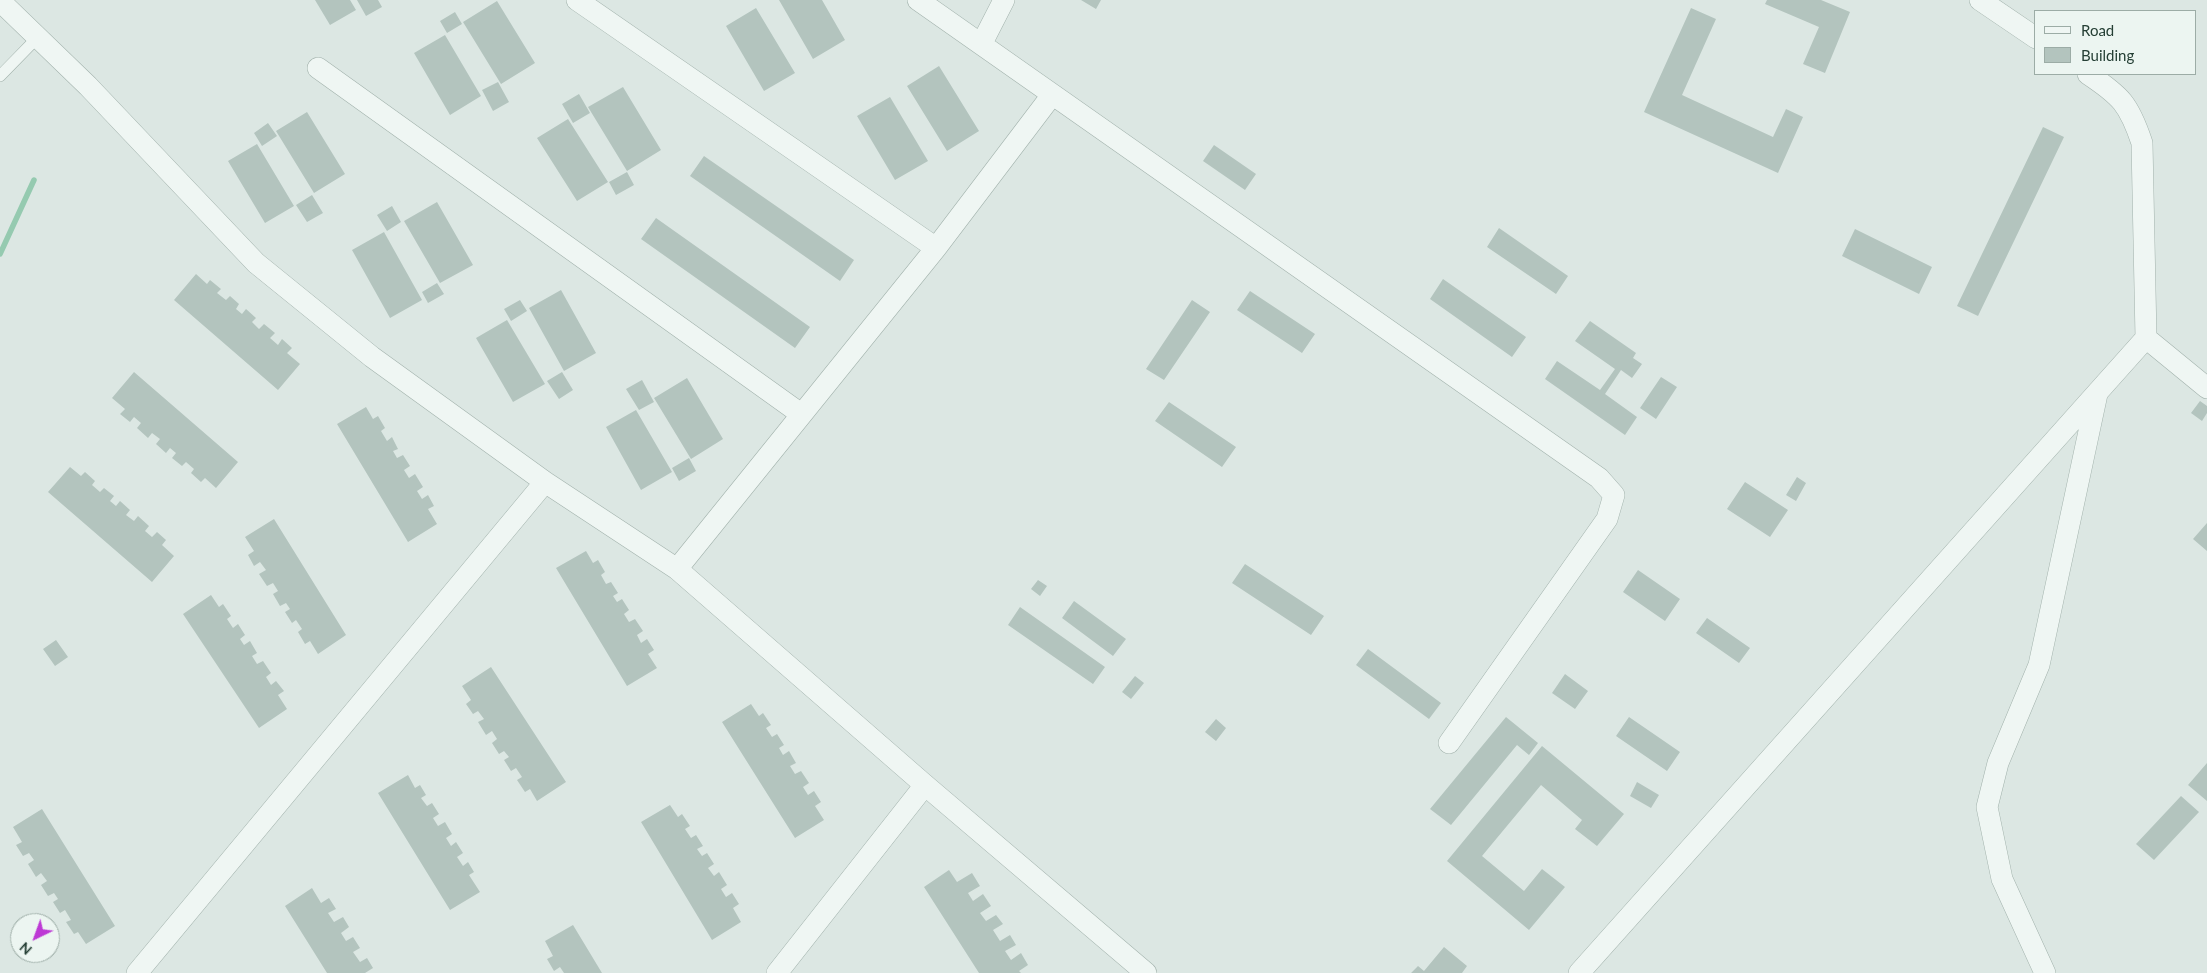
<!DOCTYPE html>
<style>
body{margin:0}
#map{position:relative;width:2207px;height:973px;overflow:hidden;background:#dce7e3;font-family:Lato,sans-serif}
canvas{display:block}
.legend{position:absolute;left:2034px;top:10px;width:162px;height:65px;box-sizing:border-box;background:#ecf5f1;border:1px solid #9caca6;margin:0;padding:6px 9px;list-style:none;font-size:15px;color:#253f35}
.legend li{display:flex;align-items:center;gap:10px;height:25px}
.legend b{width:25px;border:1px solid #9caca6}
.north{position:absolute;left:10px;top:913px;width:50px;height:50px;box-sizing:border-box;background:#ecf5f1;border:1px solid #9caca6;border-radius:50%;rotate:222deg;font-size:14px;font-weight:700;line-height:20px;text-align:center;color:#253f35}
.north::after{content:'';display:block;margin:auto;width:18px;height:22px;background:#bd39d5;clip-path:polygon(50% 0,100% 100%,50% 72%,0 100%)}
</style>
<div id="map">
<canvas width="2207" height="973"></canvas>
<ul class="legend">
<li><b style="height:6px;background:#eff6f3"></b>Road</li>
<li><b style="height:14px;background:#b3c4be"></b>Building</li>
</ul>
<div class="north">N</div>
</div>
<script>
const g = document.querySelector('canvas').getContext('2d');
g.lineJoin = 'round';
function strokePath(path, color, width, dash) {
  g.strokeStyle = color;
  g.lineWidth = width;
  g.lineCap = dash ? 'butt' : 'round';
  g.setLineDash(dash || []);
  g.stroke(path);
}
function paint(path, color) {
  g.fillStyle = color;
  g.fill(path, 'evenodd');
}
const stream = new Path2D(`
 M0 254 34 180`);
const building = new Path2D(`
 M315 0H350L356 10 330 25Z
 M357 0H378L382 7 366 16Z
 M779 0H822L845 40 813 59Z
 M1081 0H1101L1096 9Z
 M1767 0H1821L1850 12 1825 73 1803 64 1819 27 1765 4Z
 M497 1 535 63 501 84 463 22Z
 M756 8 795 73 764 91 726 26Z
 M1691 8 1716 19 1682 95 1773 137 1786 109 1803 117 1778 173 1644 112Z
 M455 12 462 24 447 33 440 21Z
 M445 35 481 96 450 115 414 53Z
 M939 66 979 131 947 151 907 86Z
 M498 82 509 102 493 111 482 90Z
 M623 87 661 150 627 171 588 107Z
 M579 94 590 113 573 123 562 104Z
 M890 97 928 161 895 180 857 116Z
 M307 112 345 174 314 193 276 131Z
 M568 119 608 182 577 201 537 138Z
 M268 123 277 136 262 146 254 133Z
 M2043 127 2064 137 1978 316 1957 306Z
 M257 144 294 206 265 223 228 161Z
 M1214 145 1256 174 1245 190 1203 161Z
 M704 156 854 260 840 281 690 176Z
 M627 172 634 185 616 195 609 182Z
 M312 195 323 213 307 222 296 205Z
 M437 202 473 265 440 283 404 221Z
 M392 206 401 222 387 231 377 215Z
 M656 218 810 327 795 348 641 239Z
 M1499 228 1568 276 1556 294 1487 247Z
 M1855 229 1932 267 1919 294 1842 256Z
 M384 232 422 300 390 318 352 250Z
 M196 274 207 284 210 280 221 289 217 293 226 300 230 296 239 304 236 309 242 314 246 309 256 318 252 322 259 329 264 324 275 333 270 338 278 345 282 339 292 348 287 353 300 364 278 390 174 300Z
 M1443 279 1526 337 1512 357 1430 299Z
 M437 283 444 294 428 303 422 292Z
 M561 290 596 353 564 371 529 308Z
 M1250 291 1315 334 1302 353 1237 310Z
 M520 300 527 311 511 321 504 309Z
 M1192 300 1210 312 1164 380 1146 369Z
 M507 320 545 384 513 402 476 338Z
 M1590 321 1636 353 1633 358 1642 364 1632 378 1621 370 1605 394 1637 417 1625 435 1545 379 1557 361 1600 390 1615 369 1575 341Z
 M134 372 238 462 216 488 205 478 201 482 191 473 194 469 186 462 182 466 172 458 176 453 170 448 166 453 156 444 160 439 152 433 148 438 137 428 141 423 134 417 130 422 120 414 125 409 112 398Z
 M562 372 573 390 559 399 547 381Z
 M1661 377 1677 387 1656 419 1640 408Z
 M687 378 723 439 691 459 654 398Z
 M642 380 654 402 639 410 626 389Z
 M2200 401 2207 406V413L2202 421 2191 413Z
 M1169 402 1236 447 1222 467 1155 421Z
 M366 407 373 419 378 416 385 428 381 431 387 441 392 437 398 449 393 451 397 458 403 455 410 466 404 470 409 478 415 474 423 487 417 491 422 499 428 495 434 506 428 509 437 524 408 542 337 424Z
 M636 410 672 472 641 490 606 427Z
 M689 458 696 471 679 481 672 468Z
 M70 467 81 476 85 472 95 481 92 485 100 492 104 488 114 496 110 501 116 506 120 501 130 510 126 515 134 521 138 516 149 526 145 531 152 537 157 532 166 540 162 545 174 556 152 582 48 492Z
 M1797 477 1806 483 1796 501 1786 495Z
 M1745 482 1788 510 1770 537 1727 509Z
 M274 519 346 635 318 654 310 641 305 644 298 632 302 629 296 620 292 623 285 612 290 609 286 603 280 606 273 594 278 591 273 583 267 586 259 574 266 570 260 562 254 566 248 555 254 551 245 537Z
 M2207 523V551L2193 539Z
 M586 551 593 563 598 560 605 572 601 575 606 584 611 582 618 593 613 596 617 602 622 599 629 610 624 614 629 622 635 619 643 631 637 635 641 643 647 639 654 650 648 654 657 668 627 686 556 568Z
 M1245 564 1324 616 1311 635 1232 583Z
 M1638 570 1680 599 1665 621 1623 592Z
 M1038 580 1047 586 1040 596 1031 589Z
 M211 595 219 607 223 604 231 616 227 619 233 628 238 624 245 635 240 639 244 645 250 641 257 653 252 656 257 664 263 661 271 673 266 677 271 685 276 681 284 691 278 695 287 709 259 728 183 614Z
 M1074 601 1126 639 1113 656 1062 618Z
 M1020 607 1105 667 1093 684 1008 625Z
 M1707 618 1750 648 1739 663 1696 633Z
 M56 640 68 657 55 666 43 649Z
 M1368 649 1441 703 1429 719 1356 665Z
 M491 667 566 782 537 801 530 789 525 792 517 780 522 777 516 768 511 771 504 760 509 757 504 751 499 754 492 743 497 739 492 731 486 735 478 722 484 719 478 711 473 714 466 704 471 700 462 686Z
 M1565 674 1588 691 1575 709 1552 693Z
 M1135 676 1144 683 1131 699 1122 692Z
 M751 704 759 716 763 713 771 725 766 728 772 737 777 734 784 745 779 748 783 755 789 751 796 763 790 766 795 774 801 771 809 783 803 787 808 795 814 791 821 802 815 806 824 820 795 838 722 722Z
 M1506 717 1538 743 1529 755 1517 745 1451 825 1430 809Z
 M1629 717 1680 752 1667 771 1616 736Z
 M1216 719 1226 728 1216 741 1205 732Z
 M1542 746 1624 814 1597 846 1575 829 1582 820 1541 785 1482 856 1524 891 1542 869 1565 887 1529 930 1447 861Z
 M2207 763V801L2188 785Z
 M408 775 415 788 420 785 426 795 421 798 427 806 432 803 439 814 433 818 438 826 445 822 452 834 446 838 451 846 456 842 463 853 457 857 463 866 468 862 474 872 469 875 480 892 450 910 378 793Z
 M1637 782 1659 795 1651 808 1630 796Z
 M2181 796 2199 812 2154 860 2136 844Z
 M670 805 678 817 682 814 690 826 685 829 691 838 696 835 703 846 697 849 702 856 707 853 714 864 708 868 714 876 719 872 727 885 721 889 726 897 732 893 739 904 733 908 741 922 712 940 641 822Z
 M42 809 115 926 86 944 78 932 74 934 66 922 71 920 65 910 60 913 53 902 58 899 54 893 48 896 41 885 47 881 41 873 36 877 28 864 34 860 29 853 23 856 16 845 22 842 13 827Z
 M949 870 957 882 972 873 980 886 968 893 973 901 983 894 991 906 980 913 986 921 996 915 1003 924 993 930 1000 941 1010 935 1016 945 1005 951 1011 960 1021 953 1028 965 1019 971 1021 973H979L924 887Z
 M312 888 321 903 329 898 336 909 328 913 334 922 343 917 349 927 341 933 346 941 353 937 360 948 353 952 360 962 367 958 373 968 365 973H327L285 906Z
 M573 925 602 973H564L560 967 554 971 547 959 553 956 545 941Z
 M1444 947 1467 966 1462 973H1411L1418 966 1424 971Z`);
const service = new Path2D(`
 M0 76 38 37`);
const minor = new Path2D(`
 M577 0 936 248
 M918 0 1599 478 1614 495 1607 519 1449 743
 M1980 0 2036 38
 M0 1 88 86 256 263 372 357 545 482 677 569 925 785 1146 973
 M982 43 1004 0
 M318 68 801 414
 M2088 74C2121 96 2129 104 2142 143L2146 338 2207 388
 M677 569 936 248 1052 95
 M137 973 545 482
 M777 973 925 785
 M1579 973 2146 338
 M2045 973 2002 879 1987 807 1998 763 2039 665 2097 394`);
strokePath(stream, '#95cab0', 5.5);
paint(building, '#b3c4be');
strokePath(service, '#a1b1ab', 12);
strokePath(minor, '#a1b1ab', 22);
strokePath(service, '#eff6f3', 11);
strokePath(minor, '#eff6f3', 21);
</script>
